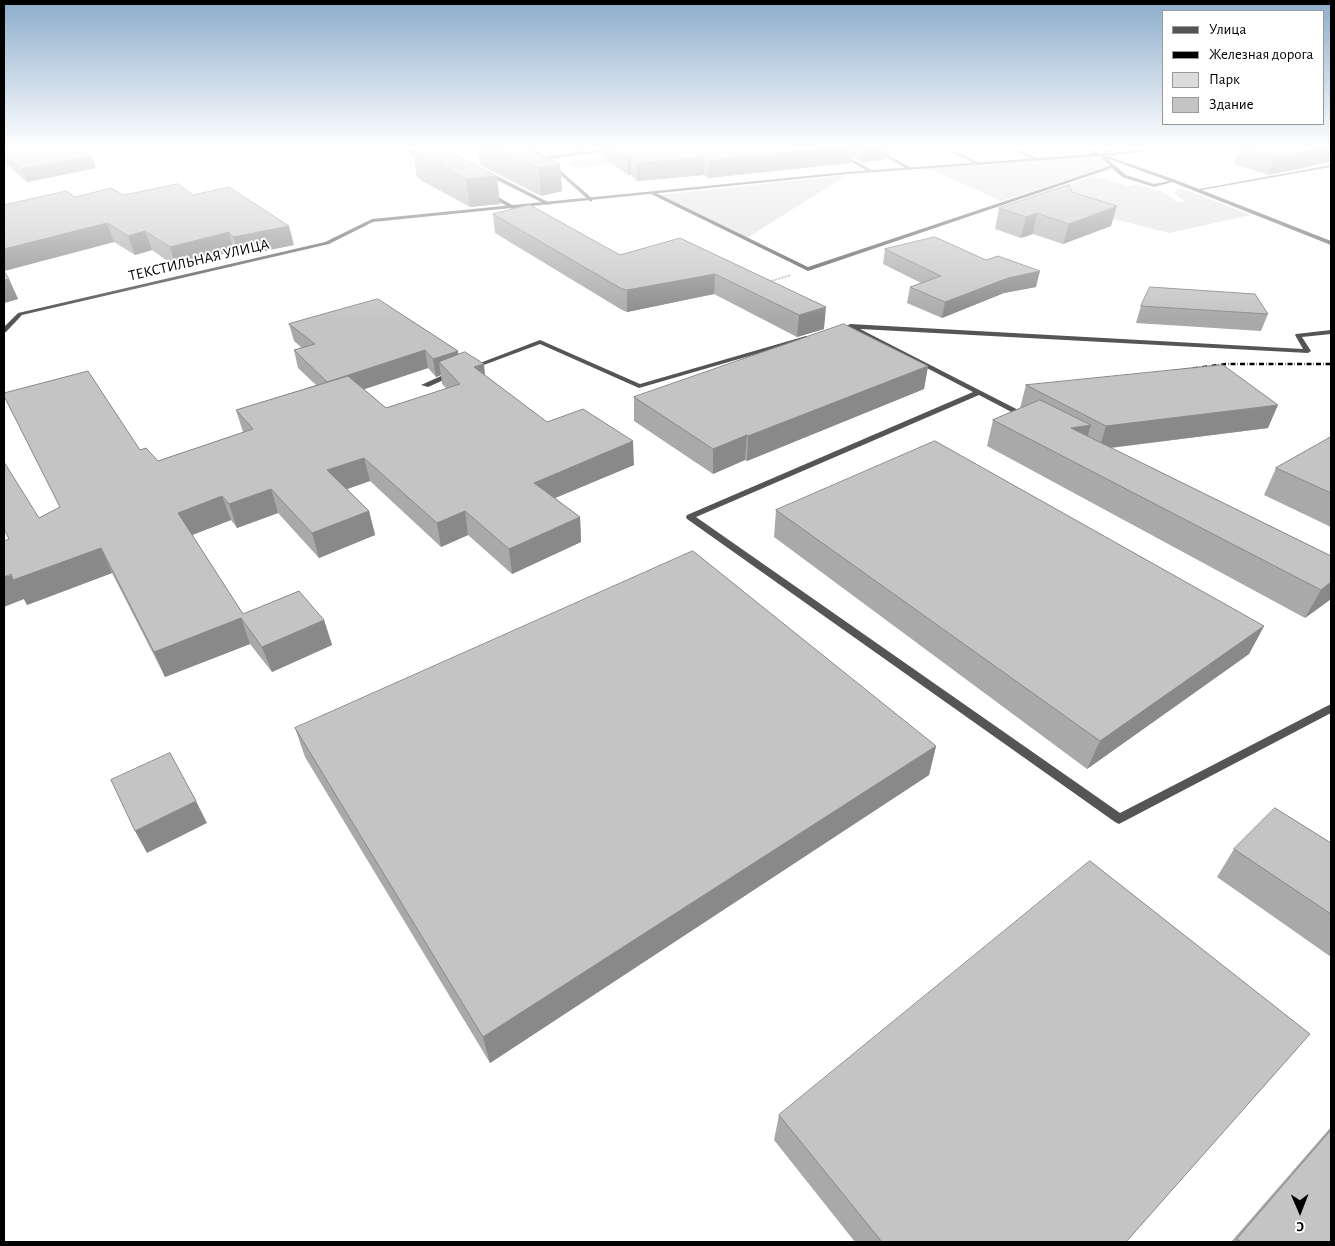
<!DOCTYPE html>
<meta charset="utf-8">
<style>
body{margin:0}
#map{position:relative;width:1335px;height:1246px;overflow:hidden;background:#fff;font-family:"Alegreya Sans",sans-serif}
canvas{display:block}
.frame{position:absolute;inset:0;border:5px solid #000;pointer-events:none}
.legend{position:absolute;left:1162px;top:10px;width:162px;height:115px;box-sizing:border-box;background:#fff;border:1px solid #999;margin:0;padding:6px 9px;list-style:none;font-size:15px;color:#000}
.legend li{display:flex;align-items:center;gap:10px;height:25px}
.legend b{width:25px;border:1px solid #999}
.north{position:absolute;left:1275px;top:1186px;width:50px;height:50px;-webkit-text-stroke:4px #fff;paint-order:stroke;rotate:179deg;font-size:14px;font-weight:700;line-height:20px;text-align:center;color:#000}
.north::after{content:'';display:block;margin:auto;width:18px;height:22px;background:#000;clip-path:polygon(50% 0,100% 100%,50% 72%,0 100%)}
</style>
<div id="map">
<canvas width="1335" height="1246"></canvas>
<div class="frame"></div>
<ul class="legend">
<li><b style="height:6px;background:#555"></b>Улица</li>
<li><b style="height:6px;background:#000"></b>Железная дорога</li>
<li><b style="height:14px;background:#dcdcdc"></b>Парк</li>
<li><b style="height:14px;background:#c4c4c4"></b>Здание</li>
</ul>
<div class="north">С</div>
</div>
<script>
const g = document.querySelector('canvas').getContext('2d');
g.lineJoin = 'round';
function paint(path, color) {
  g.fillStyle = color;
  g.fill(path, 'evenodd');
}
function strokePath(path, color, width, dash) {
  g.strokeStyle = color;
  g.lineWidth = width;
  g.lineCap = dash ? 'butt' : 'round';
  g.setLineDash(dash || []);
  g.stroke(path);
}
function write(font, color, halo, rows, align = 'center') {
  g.font = font + ' "Alegreya Sans",sans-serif';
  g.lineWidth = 4;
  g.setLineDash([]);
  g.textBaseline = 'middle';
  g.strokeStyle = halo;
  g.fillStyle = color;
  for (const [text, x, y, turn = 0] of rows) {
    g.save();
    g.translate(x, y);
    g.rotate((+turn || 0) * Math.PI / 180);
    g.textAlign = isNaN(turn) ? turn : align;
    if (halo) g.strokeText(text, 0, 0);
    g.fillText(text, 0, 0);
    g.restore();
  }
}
const green = new Path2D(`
 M688 147 697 153 575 168 568 162Z
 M1104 156 1109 166 1001 201 926 167Z
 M847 175 747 238 659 195Z
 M1094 176 1128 186 1136 184 1162 191 1177 202 1185 201 1173 192 1179 189 1189 191 1251 215 1169 233 1028 197Z`);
const path = new Path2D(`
 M768 282 791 275`);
const service = new Path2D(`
 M397 146H402L427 160 423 161Z
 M528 146H532L545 157 578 152 570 146H575L583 152 611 149 613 150 547 159 593 199 591 202Z
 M824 146H829L873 171 869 172Z
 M867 146H872L911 168 907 169Z
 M891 146H902L893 148Z
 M939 146H944L980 163 976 164Z
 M1004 146H1009L1039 159 1035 160Z
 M1114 146H1118V148L1103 155 1126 175 1154 184 1174 180 1176 181 1154 187 1122 177 1112 168 808 271 651 194 656 193 808 267 1110 166 1098 155 1114 147Z
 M1331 165V167L1196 191 1194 190Z
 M483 171H487L552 204 547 205 483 173Z
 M489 192 516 207 517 208 512 209 487 195Z
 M850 324 1303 349 1295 335 1296 334 1331 330V334L1302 337 1311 351 1308 353 860 329 1030 416 1029 418H1023L979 395 696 517 1120 813 1331 704V713L1119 824 1115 822 687 519 686 517 687 515 973 392 848 327 847 326Z
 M806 336 808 337V339L639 388 540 344 473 369 467 368 540 340 640 384Z
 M450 372 457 374 428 387 421 385Z`);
const minor = new Path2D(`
 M1073 146H1079L1101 154 1180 146 1178 147 1107 156 1176 180 1331 241V245L1172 182 1100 156 847 174 373 222 329 244 22 315 6 332 4 333V327L18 313 325 242 372 219 847 172 1093 154Z`);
const rail = new Path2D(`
 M1174 371 1226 364H1331`);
const wall = new Path2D(`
 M4 146 96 168 27 182 4 162Z
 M438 146 500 204 470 207 417 178 413 151Z
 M478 146H521L560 164 562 191 541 196 480 165Z
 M587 146H886L884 160 861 162 851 156 850 163 708 178 704 175 637 181 631 175H628L599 154 598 148 592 149Z
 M955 146H1002L967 151Z
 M1240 146H1331V161L1299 169 1268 175 1234 164Z
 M1072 192 1111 226 1063 244 1033 234 1021 238 995 229 999 208Z
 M123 195H193L294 245 239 256 234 251 176 267 152 250 135 255 114 242 4 271 9 279 18 299 4 303V205L75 197Z
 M493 214 620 255 680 238 824 329 797 337 714 294 627 312 622 310 495 233Z
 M885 249 1036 287 1004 293 942 318 907 303 910 287 921 283 883 264Z
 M1141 306 1268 314 1261 331 1136 323Z
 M289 324 458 351V355L547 422 634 465 555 498 580 517 581 542 512 574 468 535 441 547 370 481 347 489 369 511 375 535 319 558 278 513 237 528 231 520 192 535 243 614 324 620 332 645 272 672 250 644 165 677 112 573 27 605 24 599 9 539 39 518 60 507 4 396 140 450 158 461 243 432 236 410 316 385 298 368 294 350 302 348 294 341ZM428 368 436 377 441 375 442 384 447 389 386 408 364 389Z
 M928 366 924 389 747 461 745 460 713 474 634 421V397Z
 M1026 385 1268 428 1111 448 1331 556V599L1305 618 987 446 993 420 1021 408H1020Z
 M1331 437V527L1264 495 1276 468Z
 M776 510 1264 626 1249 654 1087 769 774 537Z
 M295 728 936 746 929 775 490 1063 305 757Z
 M1331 843V957L1217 877 1234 849Z
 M779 1115 1126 1242H855L774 1140Z
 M1331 1127V1242H1231Z`);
const shadedWall = new Path2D(`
 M591 146H598V148L592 149Z
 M852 146 850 163 708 178 709 160Z
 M863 146H886L884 160 861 162Z
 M968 146H1002L967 151Z
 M1331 146V161L1299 169 1268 175 1275 157Z
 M92 156 96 168 27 182 22 169Z
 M628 157H631V175H628Z
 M705 157 704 175 637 181V163Z
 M560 164 562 191 541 196 539 168Z
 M497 176 500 204 470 207 466 179Z
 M1117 206 1111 226 1063 244 1069 224Z
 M1037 213 1033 234 1021 238 1026 217Z
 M107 223 114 242 4 271V249Z
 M289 226 294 245 239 256 233 237Z
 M145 231 152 250 135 255 128 236Z
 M229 232 234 251 176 267 170 247Z
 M1040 271 1036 287 1004 293 942 318 945 302 1008 278Z
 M715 274 714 294 627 312V290Z
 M9 279 18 299 4 303V280Z
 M826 307 824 329 797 337 799 315Z
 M425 350 428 368 332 400 327 382Z
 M458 351 460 368 439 362 441 375 436 377 433 359Z
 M484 364 486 386 474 367Z
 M928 366 924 389 747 461 748 436Z
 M1278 405 1268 428 1099 449 1106 426Z
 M1091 425 1083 451 1071 428Z
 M747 435 745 460 713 474V449Z
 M633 441 634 465 536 506 534 483Z
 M364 458 370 481 333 494 327 470Z
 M271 489 278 513 237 528 229 504Z
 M222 496 231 520 187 537 178 513Z
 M369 511 375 535 319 558 312 533Z
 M465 511 468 535 441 547 437 523Z
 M580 517 581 542 512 574 509 549Z
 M101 548 112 573 27 605 24 599 4 607V577Z
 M1331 582V599L1305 618 1321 590Z
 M241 618 250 644 165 677 154 652Z
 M324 620 332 645 272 672 262 647Z
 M1264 626 1249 654 1087 769 1100 741Z
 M936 746 929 775 490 1063 483 1037Z
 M196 801 207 823 147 853 135 831Z`);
const building = new Path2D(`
 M4 146H76L92 156 22 169 4 154Z
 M438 146 497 176 466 179 413 151Z
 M492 146H521L560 164 539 168Z
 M611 146H852L709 160 705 157 637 163 631 157H628Z
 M1240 146H1330L1306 151 1275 157Z
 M178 184 193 195 229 187 289 226 233 237 229 232 170 247 145 231 128 236 107 223 4 249V205L66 191 75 197 111 188 123 195Z
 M1069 185 1072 192 1117 206 1069 224 1037 213 1026 217 999 208Z
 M530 205 620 255 680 238 826 307 799 315 715 274 627 290 622 289 493 214Z
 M935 237 986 260 998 256 1040 271 1008 278 945 302 910 287 941 276 885 249Z
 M4 271 9 279 4 280Z
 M1150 287 1255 294 1268 314 1141 306Z
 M378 299 458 351 433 359 425 350 327 382 294 350 315 344 289 324Z
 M844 324 928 366 748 436 747 435 713 449 634 397Z
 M465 352 484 364 474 367 547 422 583 409 633 441 534 483 580 517 509 549 465 511 437 523 364 458 327 470 369 511 312 533 271 489 229 504 222 496 178 513 243 614 299 591 324 620 262 647 241 618 154 652 101 548 13 580 11 574 4 577V541L9 539 4 529V462L39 518 60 507 4 396V393L88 371 140 450 146 448 158 461 253 429 236 410 348 376 386 408 460 384 439 362Z
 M1223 365 1278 405 1106 426 1026 385Z
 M1040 400 1091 425 1071 428 1331 556V582L1321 590 993 420Z
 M1331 437V493L1276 468Z
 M935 441 1264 626 1100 741 776 510Z
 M693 551 936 746 483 1037 295 728Z
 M170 753 196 801 135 831 111 780Z
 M1275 808 1331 843V914L1234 849Z
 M1090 861 1310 1034 1126 1242H882L779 1115Z
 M1331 1130V1242H1241L1237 1239Z`);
const farStreetnames = [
 ["ТЕКСТИЛЬНАЯ УЛИЦА",199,260,-13]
];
paint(green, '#dcdcdc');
strokePath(path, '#777', 2, [0.5, 1]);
paint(service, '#555');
paint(minor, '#555');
strokePath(rail, '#000', 2.5, [5, 2, 0.5, 2]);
paint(wall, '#a9a9a9');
paint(shadedWall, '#898989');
paint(building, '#c4c4c4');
strokePath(building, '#898989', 1);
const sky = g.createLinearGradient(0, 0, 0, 320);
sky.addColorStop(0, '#8cadcc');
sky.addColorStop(0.46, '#fff');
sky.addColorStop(1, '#ffffff00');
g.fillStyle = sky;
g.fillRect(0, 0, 1335, 320);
write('15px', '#000', '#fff', farStreetnames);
</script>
